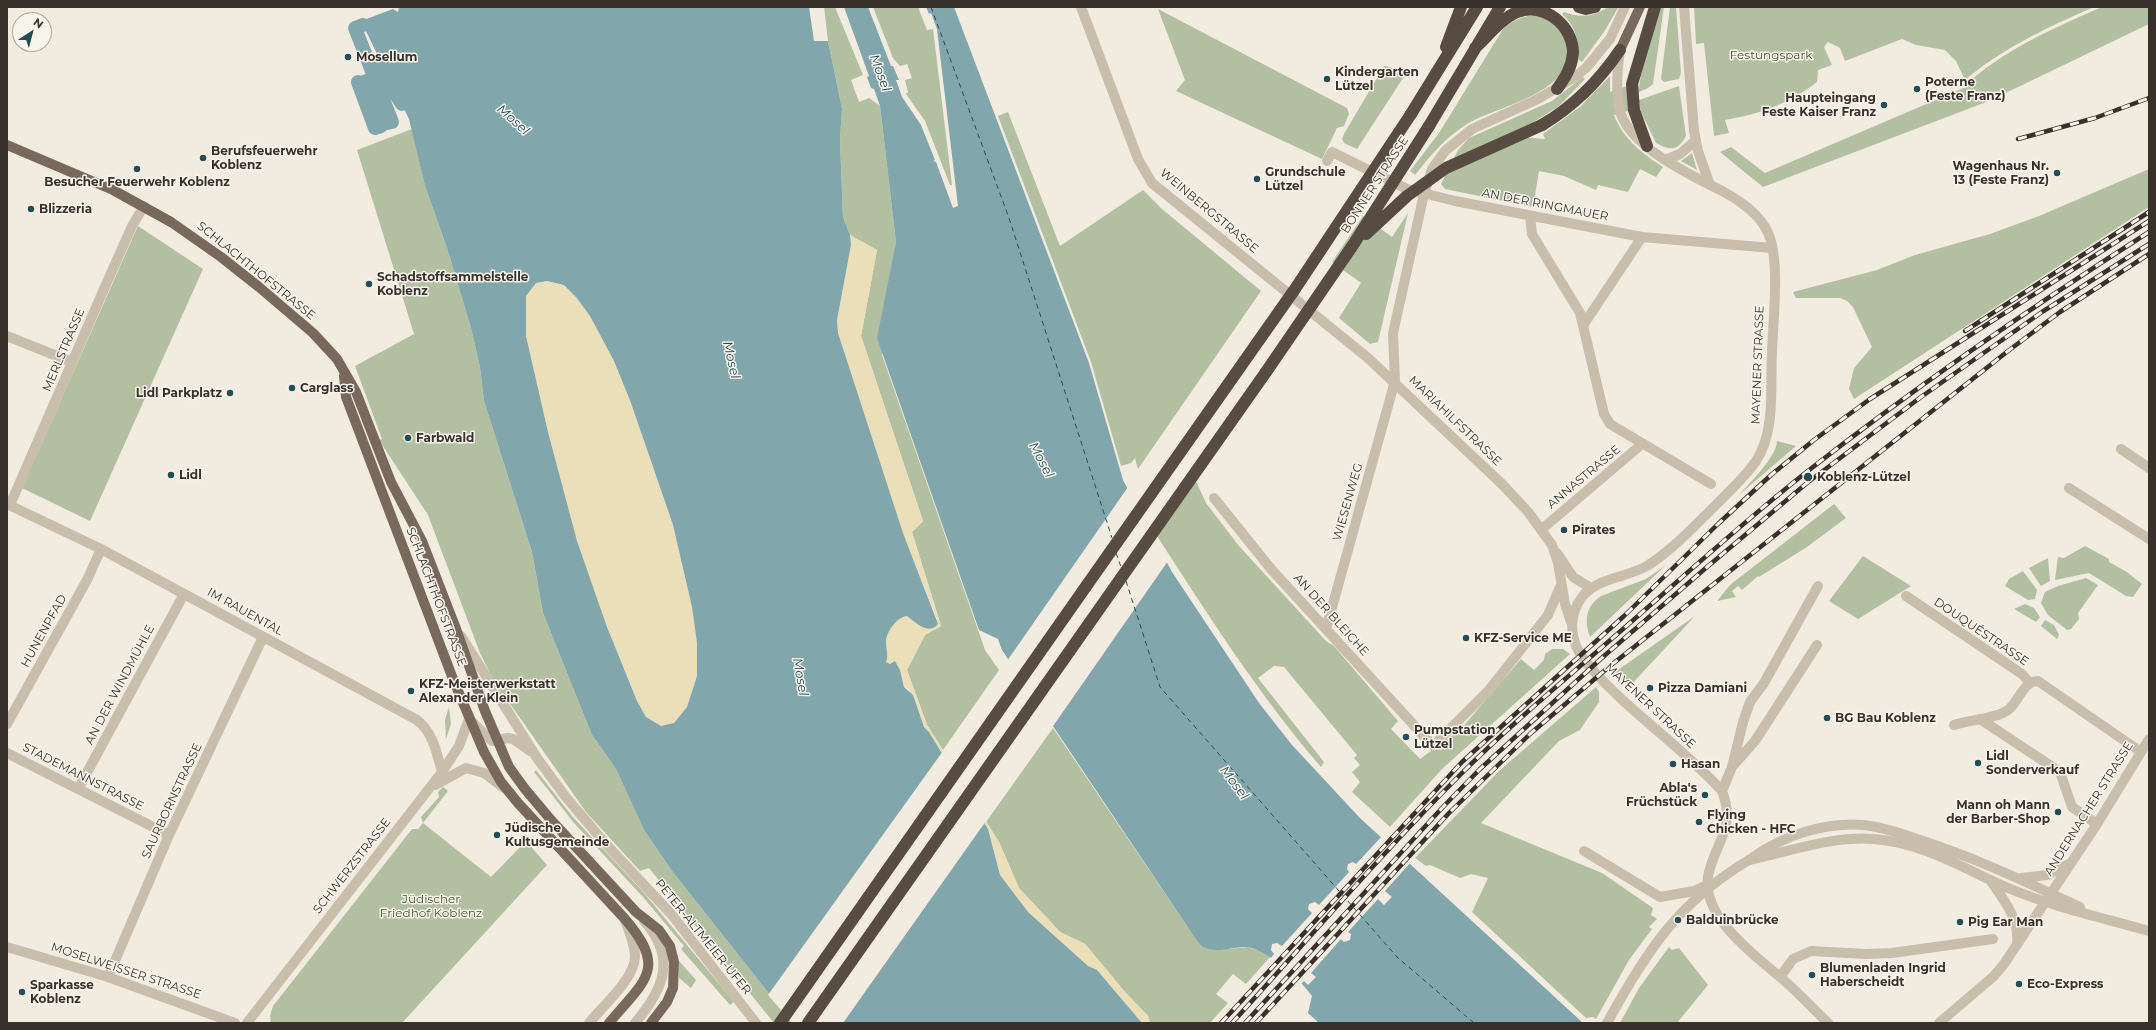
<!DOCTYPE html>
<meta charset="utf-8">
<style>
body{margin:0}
#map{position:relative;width:2156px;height:1030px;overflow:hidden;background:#f2ebe0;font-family:Montserrat,sans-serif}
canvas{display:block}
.frame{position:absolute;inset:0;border:8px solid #38302b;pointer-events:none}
.north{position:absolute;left:12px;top:12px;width:40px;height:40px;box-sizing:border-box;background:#f9f5ed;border:1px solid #aca69f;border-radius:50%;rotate:36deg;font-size:11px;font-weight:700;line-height:16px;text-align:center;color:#38302b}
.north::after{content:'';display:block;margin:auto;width:14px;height:18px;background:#234e57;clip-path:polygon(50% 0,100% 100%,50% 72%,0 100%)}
</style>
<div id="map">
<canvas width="2156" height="1030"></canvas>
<div class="frame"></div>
<div class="north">N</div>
</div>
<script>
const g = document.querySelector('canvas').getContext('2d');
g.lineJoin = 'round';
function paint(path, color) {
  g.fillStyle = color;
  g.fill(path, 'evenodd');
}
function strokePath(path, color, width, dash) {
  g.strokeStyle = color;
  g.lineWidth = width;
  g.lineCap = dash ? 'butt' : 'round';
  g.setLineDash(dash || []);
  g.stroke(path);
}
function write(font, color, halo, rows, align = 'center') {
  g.font = font + ' Montserrat,sans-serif';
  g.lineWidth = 3;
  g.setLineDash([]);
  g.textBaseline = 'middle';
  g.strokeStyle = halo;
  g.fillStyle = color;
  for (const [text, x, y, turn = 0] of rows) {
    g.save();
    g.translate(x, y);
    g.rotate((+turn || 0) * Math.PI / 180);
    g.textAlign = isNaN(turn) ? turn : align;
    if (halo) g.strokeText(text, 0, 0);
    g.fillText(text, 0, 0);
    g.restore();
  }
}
const green = new Path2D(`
 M824 7H835L863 75 851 80 859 102 869 98 880 106 896 242 882 355 985 650 999 670 943 750 927 725 907 670 925 635 941 626 912 532 923 521 861 336 877 250 850 235 843 217 840 140 842 109 828 41Z
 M873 7H918L927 30 933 29 952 185H950L925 121 906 94 908 92 905 80 912 78 907 64 900 66 893 58Z
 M1608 7 1618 8 1604 32 1582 62 1579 60C1579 42 1576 26 1562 14L1564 12C1579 18 1595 17 1608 7Z
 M1661 7H1664L1653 84 1648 88 1639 92V100L1679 86 1686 136C1678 151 1670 151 1656 143L1641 112 1639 102V108L1614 115C1623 139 1643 154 1663 167L1656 177 1640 169 1628 192 1598 185 1596 190 1564 176 1539 171 1533 207 1445 189 1441 184 1458 150 1469 138 1552 101 1583 77 1585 79 1559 106 1532 123 1503 136 1545 139 1543 134 1580 107 1610 76V92L1638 82 1639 89 1641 74Z
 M1670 7H1676L1681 73 1679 79 1664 82 1661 79Z
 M1694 7H2094C2048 27 2003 48 1965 80L1956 61 1945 50 1916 45 1902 39 1845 61 1840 48 1828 42 1824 47 1832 65 1818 70 1817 82C1789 104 1759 114 1725 120L1729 133 1714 136 1704 43 1696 44Z
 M2102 7H2149V24L1989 101 1763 187 1720 152 1731 147 1765 173 1973 84 1971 80C2010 47 2056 27 2102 7Z
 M1158 9 1347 108 1349 114 1344 126 1337 128 1322 159 1176 91 1185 80Z
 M1538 15C1552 20 1563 28 1567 43 1578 93 1499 105 1467 124 1446 137 1430 156 1415 175L1410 171 1439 133 1503 29C1514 19 1523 16 1538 15Z
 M1384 66H1387L1404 73 1405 75 1357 149 1344 143 1342 139 1344 134Z
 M1008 112 1060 246 1143 190 1162 209 1261 291 1138 469 1135 458 1131 463 1121 466 1091 362 998 116Z
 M412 129 425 186 447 248 471 328 480 367 484 401 532 552 543 613 592 735 616 769 644 830 672 871 767 991 795 1023H774L649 868 640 871 586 812 494 681 480 653 428 515 379 440 382 439 355 366 414 334 357 150Z
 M1692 153 1697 170 1681 161Z
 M2149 169V207L1854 399 1849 389 1854 368 1872 347 1853 307 1847 301 1840 298H1796L1793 292 1877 270 1915 255 1990 234 2039 216Z
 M1408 213 1378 342 1370 344 1339 318 1361 283 1332 262 1363 216 1392 237Z
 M138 226 203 269 90 521 22 488Z
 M1777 441 1796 446 1739 495C1750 482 1776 458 1777 441Z
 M1196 481 1206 503 1239 546 1326 641 1334 646 1398 721 1391 729 1420 759 1460 730 1521 659 1534 670 1544 660 1545 654 1552 649H1563L1570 654 1442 769 1390 827 1352 792 1360 782 1352 772 1360 765 1354 758 1357 755 1284 667 1274 666 1258 678 1324 762 1321 767C1259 695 1208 615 1157 536Z
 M1834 504 1846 518 1807 547 1759 577 1758 576 1742 590 1738 586 1732 591 1736 597 1717 601 1730 585Z
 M2085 546 2109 559V562L2127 572 2142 584 2133 597 2126 596 2089 573 2055 580 2058 557 2064 558Z
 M1863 556 1911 586 1858 619 1829 601Z
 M2048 558 2050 581 2041 586 2029 568Z
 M1666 565 1590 637C1584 620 1586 606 1601 596L1646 579Z
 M2023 571 2037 590 2035 599 2028 600 2005 586 2009 579Z
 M2086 578 2098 585 2078 613 2079 619 2071 629 2067 630 2048 615 2041 603 2045 592 2058 586Z
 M2025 604 2034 608 2040 617 2036 622 2014 609Z
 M1695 616 1629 687 1615 672Z
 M2045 620 2054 625 2059 635 2057 639 2041 626Z
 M1596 687 1599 692V702L1580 730 1559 741 1481 823 1602 873 1653 908 1651 915 1657 919 1649 927 1652 929 1629 960 1596 1019 1593 1017 1586 1018 1472 912 1488 878 1471 874 1460 878 1430 865 1426 866 1415 858 1499 771Z
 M449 707 451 724 446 739 445 720Z
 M1053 728 1189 929 1203 946 1221 950 1248 947 1260 951 1270 957 1246 984 1233 974 1216 994 1228 1003 1210 1023H1150L1148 1016 1125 992 1085 944 1060 932 1019 888 999 842 986 822Z
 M536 770 572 816 645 894 734 1002 730 1005 681 949 684 946 643 897 574 823 534 772Z
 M443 787 448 791 423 823 491 877 526 841 547 865 402 1023H271L270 1016 273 1006 412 829H418L423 823 421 817 439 797 438 792Z
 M1669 947 1672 950 1679 948 1708 985 1677 1023H1620L1639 988Z
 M679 961 696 980 691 988 679 978Z`);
const sand = new Path2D(`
 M850 235 877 250 861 336 923 521 912 532 941 626 925 635 907 670 927 725 999 842 1019 888 1060 932 1085 944 1125 992 1148 1016 1150 1023H1142L1097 970 1088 966 1028 912 1000 875 988 829 929 732 924 727 909 689 904 687 900 670 895 661 890 664 886 662C889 656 886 649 886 642 886 632 897 617 907 616 916 623 922 631 935 627L937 619 903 533 838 333 837 320 851 245Z
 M547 281 564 285 576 297 590 316 614 361 631 403 673 525 692 607 697 643V676L687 707 674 723 661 727 646 717 637 701 607 627 577 542 548 432 526 336V296L536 283Z`);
const water = new Path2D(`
 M399 7H809L814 41H828L842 109 840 140 843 217 850 235 851 245 837 320 838 333 903 533 938 624C928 636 915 622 907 616 897 617 886 632 886 642 886 649 889 656 886 662L890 664 895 661 900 670 904 687 913 695 924 727 929 732 988 829 1000 875 1028 912 1088 966 1097 970 1142 1023H795L767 991 672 871 644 830 616 769 592 735 543 613 532 552 484 401 480 367 471 328 447 248 425 186 409 119 361 21 393 9 398 12ZM547 281 564 285 576 297 590 316 614 361 631 403 673 525 692 607 697 643V676L687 707 674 723 661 726 646 717 637 701 607 627 577 541 548 432 526 336V296L536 283Z
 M844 7H868L891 66H893L899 80H896L902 97 921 125 935 160 933 161 936 162 953 208 958 206 937 29 931 13 929 14 926 7H954L1089 363 1123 480 1172 572 1259 703 1292 745 1360 818 1583 1023H1319L1308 1013 1312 996C1302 981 1266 949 1247 947 1234 946 1215 955 1202 946 1197 942 1193 934 1189 929L1002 650 998 639 979 630 877 338 896 242 880 106 874 89 871 88 867 77 869 76Z`);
const pier = new Path2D(`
 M1128 487 1168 561 1051 729 1007 661Z
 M943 751 986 821 843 1023H792L768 995Z
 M1383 835 1411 862 1385 891 1392 897 1384 905 1378 899 1348 932 1351 934 1350 940 1344 942 1341 939 1311 973 1316 977 1308 985 1304 981 1300 985 1270 959 1274 954 1271 950 1272 944 1277 943 1282 946 1312 913 1308 909 1309 904 1315 902 1319 905 1349 872 1347 869 1348 864 1353 862 1356 864Z`);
const canal = new Path2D(`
 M377 66 402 104
 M358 82 375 128 381 126 364 82 370 80 387 123 392 122 355 28 363 25`);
const ferry = new Path2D(`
 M931 7 1009 218 1112 538
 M1116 553 1121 567
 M1126 581 1160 687 1397 957 1474 1023`);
const minor = new Path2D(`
 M1081 7 1138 159 1152 183 1368 358 1503 485 1529 513 1552 545 1558 563 1565 604 1571 622
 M1684 7 1694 131 1698 151 1710 185
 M1620 51C1617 71 1615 94 1621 114 1633 149 1693 176 1724 192 1742 202 1761 215 1769 235 1780 263 1773 321 1772 352 1770 386 1776 431 1756 461 1746 476 1732 488 1720 501 1697 523 1674 549 1647 566 1626 578 1598 577 1582 597 1570 613 1569 634 1579 652 1592 672 1611 689 1628 705 1659 733 1694 760 1722 791 1736 827 1717 840 1709 872 1698 914 1752 953 1780 977 1797 991 1812 1008 1828 1023
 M1665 160 1680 154 1696 140
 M1327 161 1332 152 1407 189 1455 201 1642 237 1772 248
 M1530 216 1532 234 1580 313 1604 414 1610 424 1711 484
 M1584 324 1642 237
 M7 336 72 362
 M2121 449 2149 468
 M2069 488 2149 539
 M1214 498 1271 569 1433 746 1489 690 1548 615 1561 585
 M7 504 101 549 417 720C433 732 437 754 442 772
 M10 505 104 289 132 226 144 206
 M1542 529 1642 444
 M1557 553 1573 577 1591 588
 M1906 596 2022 674 2030 683
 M1326 629 1395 381 1393 333 1424 194 1432 169 1445 151 1472 129 1538 99 1575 77 1586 68 1610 39 1625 7
 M461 636 537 758 565 796 604 842 672 915 756 1023
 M1980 719 2060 772 2072 807 2097 824
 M7 724 87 580 101 549
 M1954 725C1968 720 1996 719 2008 710 2018 703 2024 680 2038 681L2141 752
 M7 753 169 835
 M1732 767 1743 722 1750 702 1764 683 1818 586
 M435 785 466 768 484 773 504 788
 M78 789 184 594
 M1722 791 1732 767 1755 741 1817 645
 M1584 851 1660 897 1694 891 1707 885
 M1752 858C1783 835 1826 822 1864 825 1882 827 1900 833 1917 839 1974 857 2026 882 2080 907
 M1749 860C1791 851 1832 836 1874 839 1926 843 1967 871 2013 890 2057 908 2104 918 2149 931
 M2022 878 2047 875 2069 864
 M1990 880C2004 900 2020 919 2017 945
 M7 947 108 977 235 1023
 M108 977 169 835 263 637
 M1780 977 1793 959 1811 951 1866 954 1892 953 1993 939
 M247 1023 442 772 459 746 469 719 492 741 508 738 513 739 530 751
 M589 1023C602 1007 635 978 635 957 635 944 629 932 625 920
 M635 1023C664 989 677 958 644 921
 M1939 1023 1994 976 2004 964 2097 824 2149 739`);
const major = new Path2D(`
 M1620 50 1640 7
 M7 145 113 190 171 222 221 257 259 287 313 333 337 359 356 392 391 482 422 541 455 626 485 711 509 767 525 789 551 820 636 912 659 930 670 946 674 962 673 988 667 1002 651 1023
 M344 376 346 397 453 679 484 752 501 782 518 803 625 919C668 969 645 980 609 1023`);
const highway = new Path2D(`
 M1579 7 1586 9 1595 7
 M1446 47 1461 7
 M1475 48C1488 36 1501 19 1517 12 1544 2 1573 25 1573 53 1572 67 1565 78 1557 89
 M1411 114 1477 7
 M1542 125C1574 106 1599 81 1620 50
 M1429 126 1500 7
 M1647 146 1634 110 1632 84 1655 7
 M780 1023 1087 585
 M808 1023 1266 372`);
const rail = new Path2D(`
 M2018 139 2095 118 2149 98
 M1965 331 2149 212
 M1221 1023 1462 762 1624 616 1719 523 1771 475 1814 440 1870 399 2149 221
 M1232 1023C1307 941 1380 855 1459 776 1511 724 1568 677 1623 629 1683 577 1742 523 1804 474 1915 387 2030 308 2149 232
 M1245 1023 1442 808 1480 769 1604 656 1707 567 1807 483 1921 397 2042 312 2149 244
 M1256 1023 1449 813 1530 734 1610 666 2008 351 2060 312 2149 254`);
const minorBridge = new Path2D(`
 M1607 1023C1646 952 1678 902 1749 860`);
const highwayBridge = new Path2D(`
 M1366 234 1407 196 1446 168 1542 125
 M1266 372 1353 245 1429 126
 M1087 585 1295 289 1411 114`);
const markers = [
 [348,57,4,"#234e57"],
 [1327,79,4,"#234e57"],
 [1917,89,4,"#234e57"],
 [1884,105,4,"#234e57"],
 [203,158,4,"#234e57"],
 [137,169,4,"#234e57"],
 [2057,173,4,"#234e57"],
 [1257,179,4,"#234e57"],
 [31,209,4,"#234e57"],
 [369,284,4,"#234e57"],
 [292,388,4,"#234e57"],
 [230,393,4,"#234e57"],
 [408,438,4,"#234e57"],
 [171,475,4,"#234e57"],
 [1808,477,5,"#234e57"],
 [1564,530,4,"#234e57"],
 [1466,638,4,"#234e57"],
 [1650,688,4,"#234e57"],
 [411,691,4,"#234e57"],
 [1827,718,4,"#234e57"],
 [1406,737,4,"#234e57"],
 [1978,763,4,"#234e57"],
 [1673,764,4,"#234e57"],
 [1705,795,4,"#234e57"],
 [2058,812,4,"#234e57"],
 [1699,822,4,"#234e57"],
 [497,835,4,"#234e57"],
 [1678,920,4,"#234e57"],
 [1960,922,4,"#234e57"],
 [1812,975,4,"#234e57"],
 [2019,984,4,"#234e57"],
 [22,992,4,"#234e57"]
];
const parkNames = [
 ["Festungspark",1771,55],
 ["Jüdischer",431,899],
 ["Friedhof Koblenz",431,913]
];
const poiNames = [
 ["Mosellum",356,57],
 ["Kindergarten",1335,72],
 ["Lützel",1335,86],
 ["Poterne",1925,82],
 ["(Feste Franz)",1925,96],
 ["Haupteingang",1876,98,"right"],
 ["Feste Kaiser Franz",1876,112,"right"],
 ["Berufsfeuerwehr",211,151],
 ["Koblenz",211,165],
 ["Wagenhaus Nr.",2049,166,"right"],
 ["13 (Feste Franz)",2049,180,"right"],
 ["Grundschule",1265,172],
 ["Lützel",1265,186],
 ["Besucher Feuerwehr Koblenz",137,182,"center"],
 ["Blizzeria",39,209],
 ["Schadstoffsammelstelle",377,277],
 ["Koblenz",377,291],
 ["Carglass",300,388],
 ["Lidl Parkplatz",222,393,"right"],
 ["Farbwald",416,438],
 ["Lidl",179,475],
 ["Koblenz-Lützel",1817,477],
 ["Pirates",1572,530],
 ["KFZ-Service ME",1474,638],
 ["KFZ-Meisterwerkstatt",419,684],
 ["Alexander Klein",419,698],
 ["Pizza Damiani",1658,688],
 ["BG Bau Koblenz",1835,718],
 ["Pumpstation",1414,730],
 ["Lützel",1414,744],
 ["Lidl",1986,756],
 ["Sonderverkauf",1986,770],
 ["Hasan",1681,764],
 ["Abla's",1697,788,"right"],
 ["Früchstück",1697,802,"right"],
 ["Mann oh Mann",2050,805,"right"],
 ["der Barber-Shop",2050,819,"right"],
 ["Flying",1707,815],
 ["Chicken - HFC",1707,829],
 ["Jüdische",505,828],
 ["Kultusgemeinde",505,842],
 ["Balduinbrücke",1686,920],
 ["Pig Ear Man",1968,922],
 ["Blumenladen Ingrid",1820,968],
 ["Haberscheidt",1820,982],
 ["Eco-Express",2027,984],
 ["Sparkasse",30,985],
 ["Koblenz",30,999]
];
const streetNames = [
 ["BONNER STRASSE",1375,185,-57],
 ["AN DER RINGMAUER",1545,205,11],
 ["WEINBERGSTRASSE",1209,211,40],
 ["SCHLACHTHOFSTRASSE",256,271,39],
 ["MERLSTRASSE",64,350,-67],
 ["MAYENER STRASSE",1758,365,-88],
 ["MARIAHILFSTRASSE",1455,421,44],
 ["ANNASTRASSE",1584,477,-40],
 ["WIESENWEG",1348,502,-74],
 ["SCHLACHTHOFSTRASSE",436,597,69],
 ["IM RAUENTAL",245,612,29],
 ["AN DER BLEICHE",1331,615,48],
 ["HUNENPFAD",44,631,-61],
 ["DOUQUÉSTRASSE",1981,632,34],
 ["AN DER WINDMÜHLE",120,685,-62],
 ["MAYENER STRASSE",1650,706,43],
 ["STADEMANNSTRASSE",83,777,27],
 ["SAURBORNSTRASSE",172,801,-65],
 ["ANDERNACHER STRASSE",2089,809,-58],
 ["SCHWERZSTRASSE",352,866,-52],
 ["PETER-ALTMEIER-UFER",703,937,51],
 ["MOSELWEISSER STRASSE",126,971,18]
];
const waterNames = [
 ["Mosel",880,73,70],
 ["Mosel",513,120,42],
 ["Mosel",731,360,77],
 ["Mosel",1041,460,62],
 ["Mosel",800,677,80],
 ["Mosel",1234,783,53]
];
paint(green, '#b2c0a1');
paint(sand, '#eadfb9');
paint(water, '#81a7ad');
paint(pier, '#f2ebe0');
strokePath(canal, '#81a7ad', 14);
strokePath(ferry, '#234e57', 1, [5, 4]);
strokePath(minor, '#c9bdac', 10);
strokePath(major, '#79695d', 10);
strokePath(highway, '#584c42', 12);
strokePath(rail, '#38302b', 4.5);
strokePath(rail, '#f9f5ed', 3, [9]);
strokePath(minorBridge, '#c9bdac', 10);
strokePath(highwayBridge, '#584c42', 12);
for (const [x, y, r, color] of markers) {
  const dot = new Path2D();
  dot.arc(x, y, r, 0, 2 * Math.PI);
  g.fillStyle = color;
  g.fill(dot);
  strokePath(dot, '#f9f5ed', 1.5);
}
write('12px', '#435530', '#f9f5ed', parkNames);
write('bold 12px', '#38302b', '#f9f5ed', poiNames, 'left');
write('12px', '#38302b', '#f9f5ed', streetNames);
write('italic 13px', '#234e57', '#f9f5ed', waterNames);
</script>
